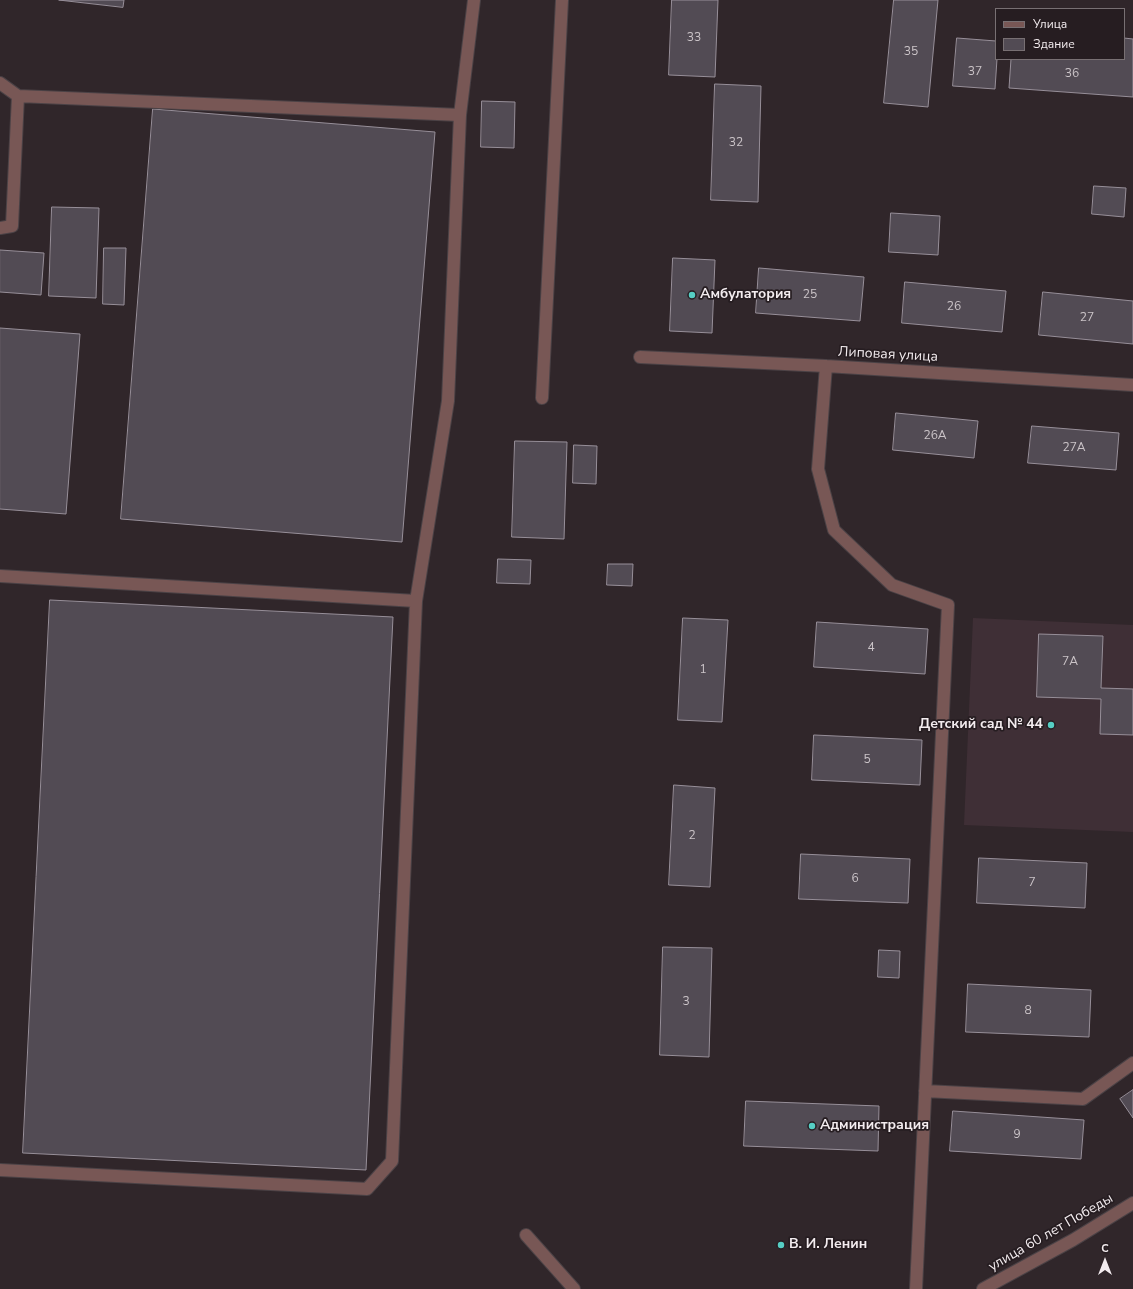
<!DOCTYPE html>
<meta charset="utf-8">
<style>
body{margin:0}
#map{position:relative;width:1133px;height:1289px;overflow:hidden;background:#30262a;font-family:"Nunito Sans",sans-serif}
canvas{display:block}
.legend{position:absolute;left:995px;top:8px;width:130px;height:52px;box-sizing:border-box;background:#261d21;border:1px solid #787073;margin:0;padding:5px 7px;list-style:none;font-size:12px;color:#f3ecef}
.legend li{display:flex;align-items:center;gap:8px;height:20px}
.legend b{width:20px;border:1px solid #787073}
.north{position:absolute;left:1085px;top:1241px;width:40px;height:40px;-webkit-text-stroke:3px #261d21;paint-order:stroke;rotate:0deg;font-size:11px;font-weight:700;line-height:16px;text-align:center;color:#f3ecef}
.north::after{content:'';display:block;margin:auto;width:14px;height:18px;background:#f3ecef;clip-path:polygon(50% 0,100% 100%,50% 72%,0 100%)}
</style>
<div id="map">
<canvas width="1133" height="1289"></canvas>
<ul class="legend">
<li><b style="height:5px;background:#785755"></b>Улица</li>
<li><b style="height:11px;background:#524b54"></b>Здание</li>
</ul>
<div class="north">С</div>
</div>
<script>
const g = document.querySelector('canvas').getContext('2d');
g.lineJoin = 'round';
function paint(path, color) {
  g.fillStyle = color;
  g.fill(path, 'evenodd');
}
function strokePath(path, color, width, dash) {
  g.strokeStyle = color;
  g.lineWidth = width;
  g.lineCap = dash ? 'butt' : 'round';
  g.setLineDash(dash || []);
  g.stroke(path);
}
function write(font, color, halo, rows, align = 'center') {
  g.font = font + ' "Nunito Sans",sans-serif';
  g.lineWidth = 3.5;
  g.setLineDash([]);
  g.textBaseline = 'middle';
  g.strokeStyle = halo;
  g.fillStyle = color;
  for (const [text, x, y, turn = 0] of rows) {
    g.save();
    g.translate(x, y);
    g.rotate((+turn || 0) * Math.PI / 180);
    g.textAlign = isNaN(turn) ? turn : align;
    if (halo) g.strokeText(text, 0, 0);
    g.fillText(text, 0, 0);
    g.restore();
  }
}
const built = new Path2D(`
 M973 618 1133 625V832L964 825Z`);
const building = new Path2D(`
 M59 0H124L123 7Z
 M672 0H718L715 77 669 75Z
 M894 0H938L928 107 884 103Z
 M957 38 996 41V59H997L995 89 953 86Z
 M1124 38 1133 39V97L1009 88 1011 59H1124Z
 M715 84 761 86 758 202 711 200Z
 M482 101 515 102 514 148 481 147Z
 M153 109 435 132 402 542 121 519Z
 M1094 186 1126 188 1124 217 1092 214Z
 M52 207 99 208 96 298 49 296Z
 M891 213 940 216 938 255 889 252Z
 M104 248H126L124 305 103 304Z
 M0 250 44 253 41 295 0 292Z
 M673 258 715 260 712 333 670 331Z
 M759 268 864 277 860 321 756 313Z
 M905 282 1006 291 1002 332 902 323Z
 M1043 292 1133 301V344L1039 335Z
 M0 328 80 334 66 514 0 509Z
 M896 413 978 421 974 458 893 450Z
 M1032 426 1119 433 1116 470 1028 463Z
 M515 441 567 442 564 539 512 537Z
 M574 445 597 446 596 484 573 483Z
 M498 559 531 560 530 584 497 583Z
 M608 564H633L632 586 607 585Z
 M50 600 393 617 366 1170 23 1153Z
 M683 618 728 620 722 722 678 720Z
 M817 622 928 629 925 674 814 667Z
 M1039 634 1103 636 1101 688 1133 689V735L1100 734 1101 699 1037 697Z
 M814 735 922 740 920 785 812 780Z
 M674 785 715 788 710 887 669 885Z
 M801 854 910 859 908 903 799 899Z
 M979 858 1087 863 1085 908 977 903Z
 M663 947 712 948 709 1057 660 1055Z
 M879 950 900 951 899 978 878 977Z
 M968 984 1091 990 1089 1037 966 1032Z
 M1133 1090V1118L1120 1099Z
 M746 1101 879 1106 878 1151 744 1146Z
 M953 1111 1084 1120 1081 1159 950 1151Z`);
const minor = new Path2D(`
 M0 83 18 96
 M0 228 12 226 18 96 460 115
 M640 357 826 366 1133 385
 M826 366 818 469 834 530 892 585 948 605 916 1289
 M542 398 562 0
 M0 576 416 601
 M925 1091 1083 1099 1133 1063
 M0 1170 367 1189 392 1161 416 601 448 401 460 115 474 0
 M526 1235 574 1289
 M983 1289 1073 1240 1133 1203`);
const markers = [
 [692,295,4,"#56cec4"],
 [1051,725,4,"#56cec4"],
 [812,1126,4,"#56cec4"],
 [781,1245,4,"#56cec4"]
];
const numberNames = [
 ["33",694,38],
 ["35",911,52],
 ["37",975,72],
 ["36",1072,74],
 ["32",736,143],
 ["25",810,295],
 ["26",954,307],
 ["27",1087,318],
 ["26А",935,436],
 ["27А",1074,448],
 ["4",871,648],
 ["7А",1070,662],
 ["1",703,670],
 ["5",867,760],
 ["2",692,836],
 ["6",855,879],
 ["7",1032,883],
 ["3",686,1002],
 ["8",1028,1011],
 ["9",1017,1135]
];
const poiNames = [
 ["Амбулатория",700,295],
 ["Детский сад № 44",1043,725,"right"],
 ["Администрация",820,1126],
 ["В. И. Ленин",789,1245]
];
const streetNames = [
 ["Липовая улица",888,355,3],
 ["улица 60 лет Победы",1051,1233,-30]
];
paint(built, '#3f2f36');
paint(building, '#524b54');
strokePath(building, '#978f99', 1);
strokePath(minor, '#4b4246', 14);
strokePath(minor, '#785755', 12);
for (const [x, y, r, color] of markers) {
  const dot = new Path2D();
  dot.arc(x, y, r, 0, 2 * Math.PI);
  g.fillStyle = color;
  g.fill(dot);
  strokePath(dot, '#261d21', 1.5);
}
write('12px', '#cbc4c8', null, numberNames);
write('bold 14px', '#f3ecef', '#261d21', poiNames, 'left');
write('14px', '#f3ecef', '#261d21', streetNames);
</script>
